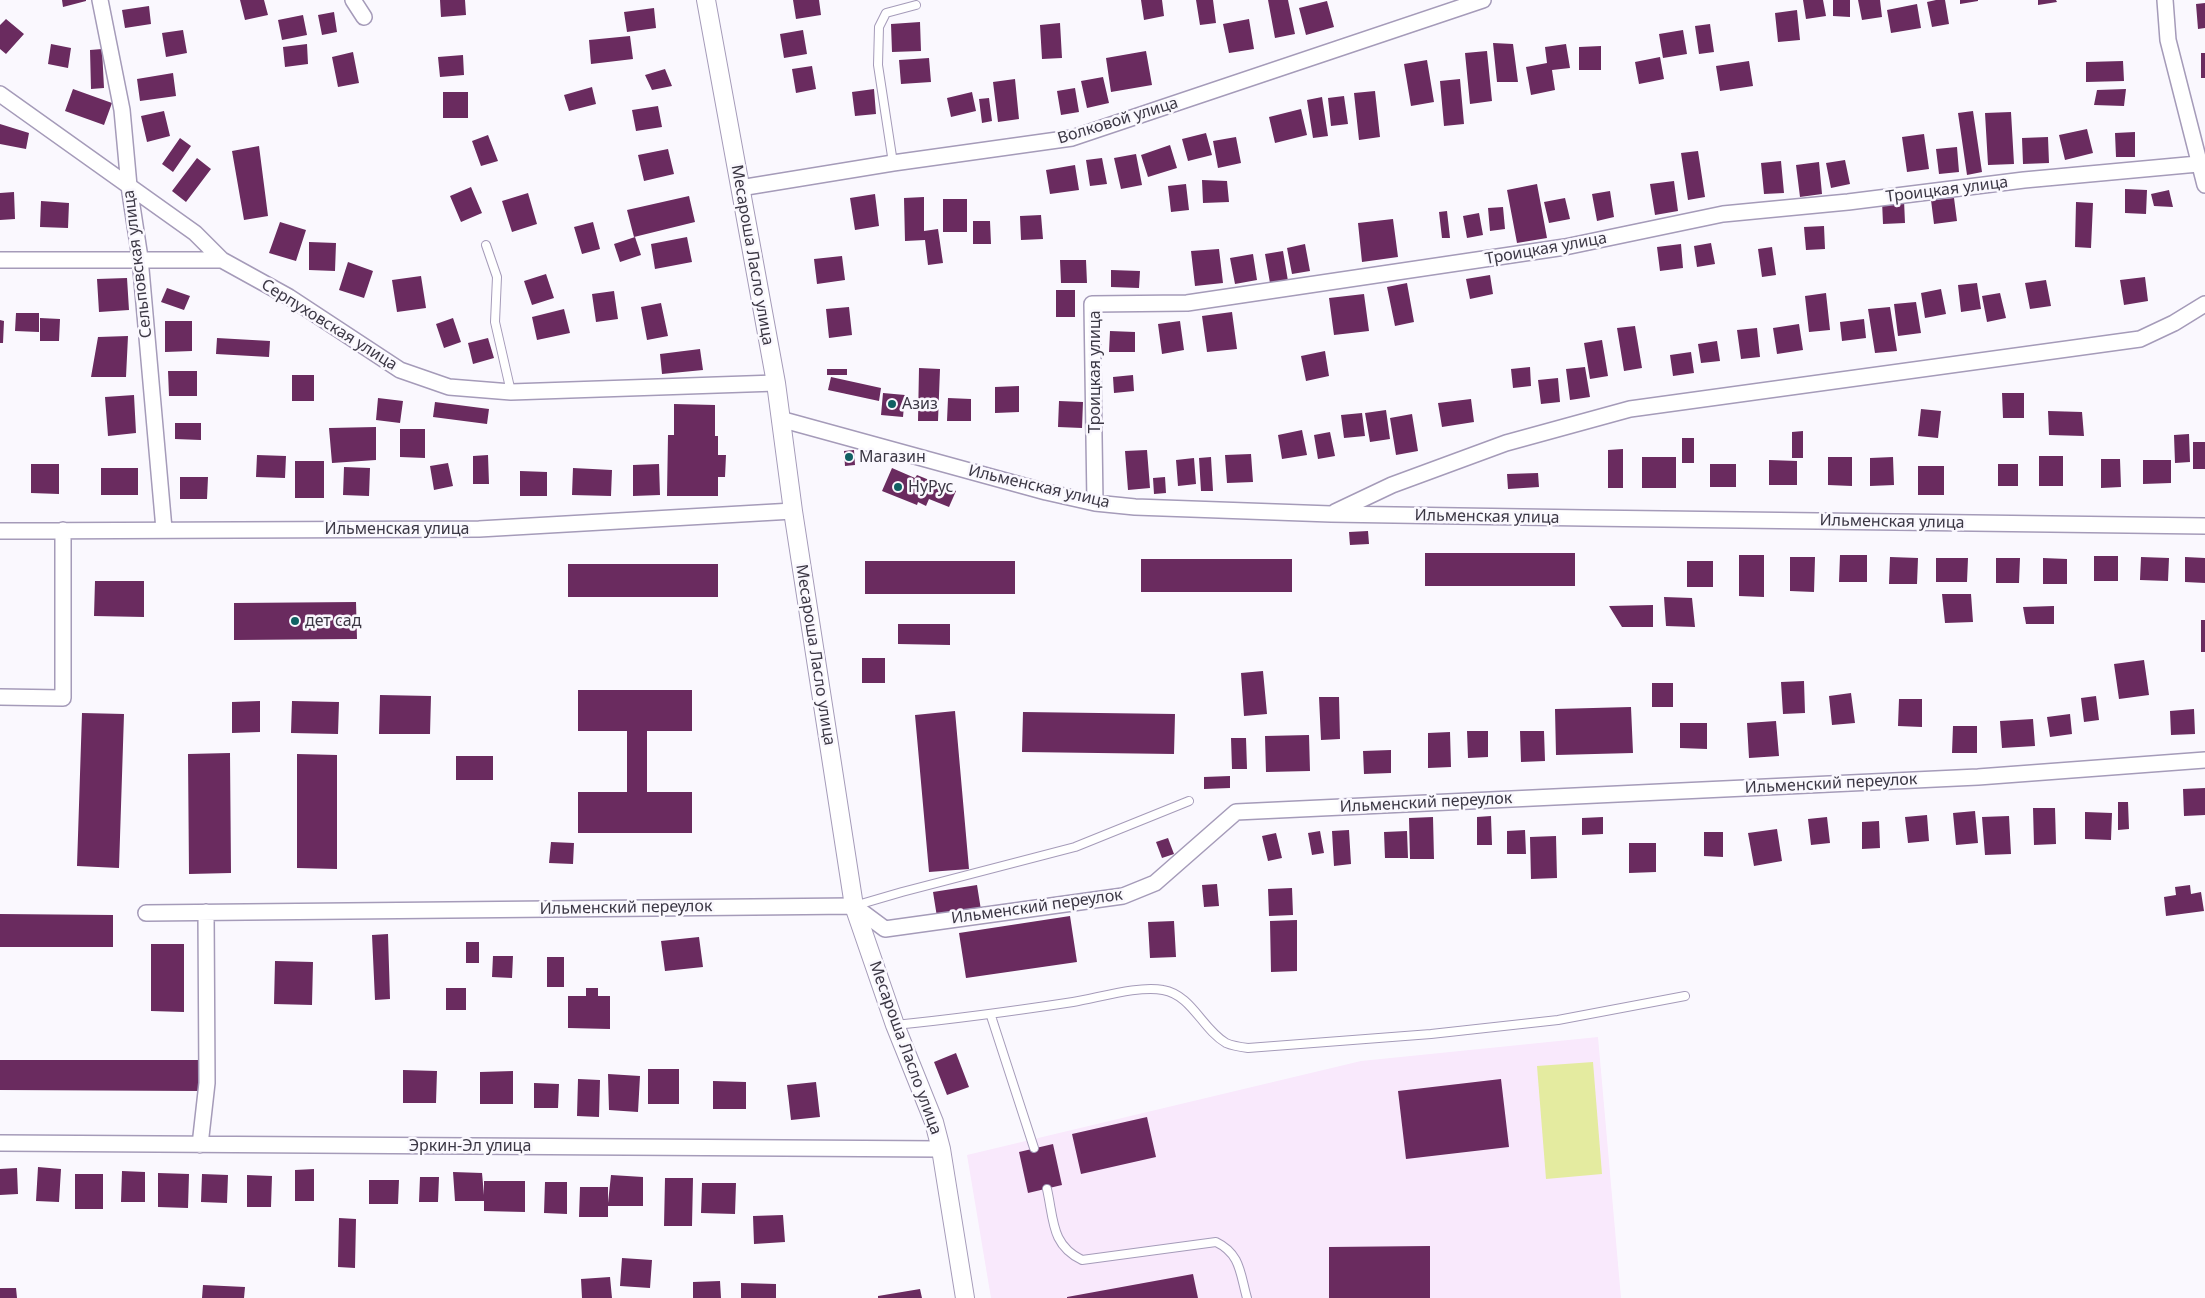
<!DOCTYPE html>
<meta charset="utf-8">
<style>
body{margin:0}
canvas{display:block;background:#faf8fe}
</style>
<canvas width="2205" height="1298"></canvas>
<script>
const g = document.querySelector('canvas').getContext('2d');
g.lineJoin = 'round';
function paint(path, color) {
  g.fillStyle = color;
  g.fill(path, 'evenodd');
}
function strokePath(path, color, width, dash) {
  g.strokeStyle = color;
  g.lineWidth = width;
  g.lineCap = dash ? 'butt' : 'round';
  g.setLineDash(dash || []);
  g.stroke(path);
}
function write(font, color, halo, rows, align = 'center') {
  g.font = font + ' "Noto Sans",sans-serif';
  g.lineWidth = 5;
  g.setLineDash([]);
  g.textBaseline = 'middle';
  g.strokeStyle = halo;
  g.fillStyle = color;
  for (const [text, x, y, turn = 0] of rows) {
    g.save();
    g.translate(x, y);
    g.rotate((+turn || 0) * Math.PI / 180);
    g.textAlign = isNaN(turn) ? turn : align;
    if (halo) g.strokeText(text, 0, 0);
    g.fillText(text, 0, 0);
    g.restore();
  }
}
const industrial = new Path2D(`
 M1598 1037 1621 1298H991L967 1155 1361 1061Z`);
const green = new Path2D(`
 M1593 1062 1602 1174 1546 1179 1537 1066Z`);
const building = new Path2D(`
 M62 0H86V1L63 7Z
 M240 0H264L268 15 245 20Z
 M440 0H465L466 15 441 17Z
 M793 0H819L821 15 796 19Z
 M1141 0H1162L1164 16 1144 20Z
 M1196 0H1213L1216 23 1200 25Z
 M1268 0H1288L1295 34 1275 38Z
 M1803 0H1823L1826 16 1806 19Z
 M1833 0H1850V17L1833 16Z
 M1858 0H1880L1882 17 1862 20Z
 M1936 0H1945L1949 24 1932 27 1927 2Z
 M1960 0H1978V1L1960 4Z
 M2038 0H2056L2057 2 2038 5Z
 M1327 1 1334 27 1306 35 1299 8Z
 M2205 3V28L2198 29 2196 4Z
 M1917 4 1921 28 1891 33 1887 10Z
 M149 6 151 24 125 28 122 10Z
 M654 8 656 28 627 32 624 12Z
 M1797 10 1800 40 1778 42 1775 13Z
 M334 12 337 32 322 35 318 15Z
 M303 15 307 35 282 40 278 20Z
 M6 19 24 34 6 54 0 49V25Z
 M1249 19 1254 49 1229 53 1223 24Z
 M920 22 921 51 892 52 891 24Z
 M1060 23 1062 58 1042 59 1040 25Z
 M1710 24 1714 52 1699 54 1695 26Z
 M183 30 187 53 166 57 162 33Z
 M803 30 807 54 784 58 780 34Z
 M1683 30 1687 54 1663 58 1659 34Z
 M630 36 633 59 591 64 589 40Z
 M1493 43 1513 44 1518 82H1497Z
 M51 44 71 48 68 68 48 64Z
 M307 44 308 64 285 67 283 47Z
 M1566 44 1570 68 1552 70 1555 90 1531 95 1526 67 1547 63 1545 47Z
 M1601 46V70H1579V47Z
 M102 49 104 88 91 89 90 50Z
 M1146 51 1152 85 1111 92 1106 58Z
 M1487 51 1492 101 1470 104 1465 53Z
 M353 52 359 83 338 87 332 57Z
 M2201 53H2205V78H2201Z
 M463 55 464 75 440 77 438 57Z
 M1660 57 1664 79 1639 84 1635 62Z
 M929 58 931 82 901 84 899 60Z
 M1427 60 1434 102 1411 106 1404 64Z
 M1749 61 1753 86 1720 91 1716 66Z
 M2123 61 2124 81 2086 82V62Z
 M812 66 816 89 796 93 792 69Z
 M665 69 672 86 652 90 645 75Z
 M173 73 176 96 140 101 137 79Z
 M1103 77 1109 103 1087 108 1081 81Z
 M1015 79 1019 119 998 122 993 82Z
 M1460 79 1464 124 1444 126 1440 81Z
 M592 87 596 104 569 111 564 95Z
 M1075 88 1079 112 1061 115 1057 91Z
 M73 89 112 103 104 125 65 111Z
 M874 89 876 114 855 116 852 92Z
 M2126 89 2124 106 2094 105 2097 90Z
 M1375 91 1380 137 1359 140 1354 93Z
 M443 92H468V118H443Z
 M972 92 976 111 951 117 947 98Z
 M1344 96 1348 124 1331 126 1328 98Z
 M1322 97 1328 136 1313 138 1307 100Z
 M989 98 992 121 982 123 979 99Z
 M658 106 662 127 636 131 632 110Z
 M1301 109 1307 135 1275 143 1269 117Z
 M164 111 170 136 147 142 141 116Z
 M1973 111 1982 172 1967 175 1958 113Z
 M2011 112 2014 164 1988 165 1985 113Z
 M0 124 29 133 26 149 0 144Z
 M2087 129 2093 153 2065 160 2059 135Z
 M2135 132V157H2116L2115 133Z
 M1206 133 1212 155 1188 161 1182 139Z
 M1924 134 1929 169 1907 172 1902 137Z
 M488 135 498 161 481 166 472 141Z
 M1236 137 1241 163 1218 168 1213 141Z
 M2048 137 2049 163 2023 164 2022 138Z
 M180 138 191 146 173 172 162 164Z
 M1170 145 1177 168 1148 177 1141 155Z
 M259 146 268 216 244 220 232 151Z
 M1957 147 1959 172 1939 174 1936 149Z
 M668 149 674 174 644 181 638 155Z
 M1698 151 1705 197 1688 200 1681 153Z
 M1136 154 1142 185 1121 189 1114 158Z
 M197 158 211 169 186 202 172 191Z
 M1102 158 1107 184 1090 186 1086 160Z
 M1845 160 1850 184 1831 188 1826 163Z
 M1781 161 1784 193 1764 194 1761 163Z
 M1819 162 1822 194 1800 197 1796 165Z
 M1075 165 1079 190 1050 194 1046 170Z
 M1202 180 1227 181 1229 202 1203 203Z
 M1674 181 1678 211 1655 215 1650 184Z
 M1186 184 1189 210 1171 212 1168 186Z
 M1537 184 1547 238 1517 243 1507 190Z
 M471 187 482 213 461 222 450 196Z
 M2125 189 2147 190 2146 214 2125 213Z
 M2169 190 2173 207 2154 206 2151 194Z
 M1610 191 1614 217 1597 221 1592 194Z
 M14 192 15 219 0 220V193Z
 M528 193 537 224 512 232 502 201Z
 M875 194 879 226 855 230 850 198Z
 M689 196 695 222 634 237 627 210Z
 M924 197V231L938 229 943 263 928 265 925 240 905 241 904 198Z
 M1565 198 1570 219 1549 223 1544 202Z
 M1954 198 1957 221 1934 224 1931 200Z
 M943 199H967V232H943Z
 M1904 200 1905 223 1883 224 1882 201Z
 M41 201 69 203 68 228 40 227Z
 M2076 202 2093 203 2091 248 2075 247Z
 M1503 207 1505 229 1490 231 1488 208Z
 M1447 211 1450 238H1442L1439 212Z
 M1479 213 1483 235 1467 238 1463 216Z
 M1041 215 1043 239 1021 240 1020 216Z
 M1393 219 1398 257 1362 262 1358 223Z
 M973 221H990L991 244H973Z
 M280 222 306 230 296 261 269 253Z
 M593 222 600 249 582 254 574 227Z
 M1824 226 1825 249 1806 250 1804 227Z
 M635 237 641 255 620 262 614 244Z
 M687 237 692 262 655 269 651 244Z
 M309 242 336 243 335 271 309 270Z
 M1711 243 1715 264 1697 267 1694 246Z
 M1305 244 1310 271 1292 274 1287 248Z
 M1681 244 1683 268 1660 271 1657 247Z
 M1772 247 1776 275 1762 277 1758 249Z
 M1219 249 1223 283 1195 286 1191 251Z
 M1283 251 1288 281 1270 283 1265 254Z
 M1253 254 1257 280 1235 284 1230 258Z
 M842 256 845 280 817 284 814 259Z
 M1060 260H1086L1087 283H1061Z
 M348 262 373 271 364 298 339 290Z
 M1111 270 1140 271 1139 288 1111 287Z
 M546 274 554 298 532 305 524 281Z
 M1490 275 1493 294 1470 299 1466 279Z
 M421 276 426 308 397 312 392 280Z
 M2145 277 2148 301 2124 305 2120 280Z
 M127 278 129 310 99 312 97 279Z
 M2046 280 2051 306 2030 309 2025 283Z
 M1407 283 1414 322 1395 326 1387 287Z
 M1977 283 1981 309 1961 312 1958 285Z
 M167 288 190 296 184 310 161 302Z
 M1941 289 1946 314 1925 318 1921 293Z
 M1056 290H1075V317H1056Z
 M614 291 618 319 596 322 592 294Z
 M1826 293 1830 330 1809 332 1805 296Z
 M2000 293 2006 318 1987 322 1982 296Z
 M1364 294 1369 331 1334 335 1329 298Z
 M1916 302 1921 333 1898 336 1894 304Z
 M661 303 668 336 647 340 641 307Z
 M849 307 852 335 829 338 826 309Z
 M1890 307 1897 351 1875 353 1868 309Z
 M564 309 570 333 537 340 532 317Z
 M1232 312 1237 349 1207 352 1202 316Z
 M16 313H39V332L15 331Z
 M40 318 60 319 59 341H40Z
 M453 318 461 342 444 348 436 324Z
 M1864 319 1866 338 1842 341 1840 322Z
 M0 320 4 321 3 343H0Z
 M165 321H192V351L165 352Z
 M1180 321 1184 350 1162 354 1158 324Z
 M1799 324 1803 350 1777 354 1773 328Z
 M1635 326 1642 368 1624 371 1617 328Z
 M1757 328 1760 357 1741 359 1737 330Z
 M1110 331 1135 332V352H1109Z
 M128 336 126 377H91L98 337Z
 M217 338 270 341 269 357 216 354Z
 M488 338 494 358 473 364 468 343Z
 M1602 340 1608 376 1590 379 1584 343Z
 M1717 341 1720 361 1701 363 1698 344Z
 M700 349 703 370 662 374 660 354Z
 M1325 351 1329 376 1306 381 1301 356Z
 M1691 352 1694 373 1673 376 1670 355Z
 M1530 367 1531 386 1513 388 1511 369Z
 M1585 367 1590 397 1570 400 1566 369Z
 M919 368 940 369 938 421H918Z
 M827 369H847V375H827Z
 M168 371H197V396H169Z
 M292 375H314V401H292Z
 M1133 375 1134 391 1114 393 1113 377Z
 M831 377 881 388 879 401 828 390Z
 M1558 378 1560 402 1541 404 1538 380Z
 M1019 386V412L995 413V387Z
 M883 393 905 395 903 417 881 415Z
 M2002 393H2024V418H2003Z
 M134 395 136 433 108 436 105 397Z
 M378 398 403 401 400 423 376 420Z
 M948 398 971 399V421H947Z
 M1471 399 1474 422 1442 427 1438 403Z
 M1059 401 1083 402 1082 428 1058 427Z
 M435 402 489 409 487 424 433 417Z
 M674 404 715 405V436H718V455H726L725 477H718V496H667L668 435H674Z
 M1921 409 1941 411 1938 438 1918 436Z
 M1386 410 1390 439 1370 442 1365 413Z
 M2048 411 2082 412 2084 436 2049 435Z
 M1362 413 1365 436 1344 438 1341 415Z
 M1412 414 1418 451 1396 455 1390 418Z
 M175 423H201V440L175 439Z
 M376 427V460L332 463 329 428Z
 M400 429H425V458L400 457Z
 M1302 430 1307 455 1282 459 1278 435Z
 M1803 431V458H1792V432Z
 M1330 432 1335 456 1318 459 1314 435Z
 M2189 434 2190 462 2175 463 2174 435Z
 M1682 438H1694V463H1682Z
 M2193 442H2205V469H2193Z
 M1623 449V488H1608V450Z
 M854 450 855 465 845 466 844 451Z
 M1147 450 1150 488 1128 490 1125 451Z
 M1251 454 1253 482 1227 483 1225 455Z
 M257 455 286 456 285 478 256 477Z
 M488 455 489 484H473V456Z
 M2039 456H2063V486H2039Z
 M1211 457 1213 491H1201L1199 458Z
 M1642 457H1676V488H1642Z
 M1828 457H1852V486L1828 485Z
 M1893 457 1894 485 1870 486V458Z
 M1194 458 1196 484 1178 486 1176 460Z
 M2101 459H2120L2121 487 2101 488Z
 M1769 460 1797 461V485H1769Z
 M2143 460H2171V483L2143 484Z
 M295 461H324V498H295Z
 M448 463 453 486 434 490 430 466Z
 M31 464H59V494L31 493Z
 M659 464 660 495 633 496V465Z
 M1710 464H1736V487H1710Z
 M1998 464H2018V486H1998Z
 M1918 466H1944V495H1918Z
 M344 467 370 468 369 496 343 495Z
 M101 468H138V495H101Z
 M573 468 612 470 611 496 572 495Z
 M892 468 915 478 917 475 956 491 949 507 929 499 926 506 918 502 917 505 882 491Z
 M520 471 547 472V496H520Z
 M1538 473 1539 487 1508 489 1507 474Z
 M180 477H208L207 499H180Z
 M1165 477 1166 493 1154 494 1153 478Z
 M1368 531 1369 544 1350 545 1349 532Z
 M1425 553H1575V586H1425Z
 M1739 555H1764V597L1739 596Z
 M1840 555H1867V582H1839Z
 M2094 556H2118V581H2094Z
 M1790 557H1815L1814 592 1790 591Z
 M1890 557 1918 558 1917 584H1889Z
 M2141 557 2169 558 2168 581 2140 580Z
 M2185 557 2205 558V583L2185 582Z
 M1936 558H1968L1967 582H1936Z
 M1996 558H2020L2019 583H1996Z
 M2043 558 2067 559V584H2043Z
 M1141 559H1292V592H1141Z
 M865 561H1015V594H865Z
 M1687 561H1713V587H1687Z
 M568 564H718V597H568Z
 M95 581H144V617L94 616Z
 M1942 594H1971L1973 622 1945 623Z
 M1664 597 1692 598 1695 627 1666 626Z
 M356 602 357 639 234 640V603Z
 M1653 605V627H1622L1609 606Z
 M2054 606V624H2026L2023 607Z
 M2201 620H2205V652H2201Z
 M898 624H950V645L898 644Z
 M862 658H885V683H862Z
 M2144 660 2149 695 2119 699 2114 664Z
 M1263 671 1267 714 1244 716 1241 673Z
 M1804 681 1805 713 1783 714 1781 682Z
 M1652 683H1673V707H1652Z
 M578 690H692V731H647V792H692V833H578V792H627V731H578Z
 M1851 693 1855 723 1832 725 1829 696Z
 M380 695 431 696 430 734H379Z
 M2096 696 2099 720 2084 722 2081 698Z
 M1319 697H1339L1340 739 1321 740Z
 M1899 699H1922V727L1898 726Z
 M260 701V732L232 733V702Z
 M292 701 339 702 338 734 291 733Z
 M1631 707 1633 753 1556 755 1555 709Z
 M2194 709 2195 734 2171 735 2170 711Z
 M955 711 969 869 929 872 915 715Z
 M1023 712 1175 714 1174 754 1022 752Z
 M82 713 124 714 119 868 77 866Z
 M2070 714 2072 734 2050 737 2047 717Z
 M2033 719 2035 746 2002 748 2000 721Z
 M1776 721 1779 756 1749 758 1747 723Z
 M1680 723H1707V749L1680 748Z
 M1953 726H1977V753H1952Z
 M1467 731H1488V757L1468 758Z
 M1520 731H1544L1545 761 1521 762Z
 M1450 732 1451 767 1428 768V733Z
 M1309 735 1310 771 1266 772 1265 736Z
 M1231 738H1246L1247 769H1232Z
 M1391 750V773L1364 774 1363 751Z
 M230 753 231 873 189 874 188 754Z
 M297 754 337 755V869L297 868Z
 M456 756H493V780H456Z
 M1230 776V788L1204 789V777Z
 M2205 788V815L2184 816 2183 789Z
 M2118 802H2128L2129 829 2118 830Z
 M2033 808H2055L2056 844 2034 845Z
 M1975 811 1978 843 1956 845 1953 813Z
 M2085 812 2112 813 2111 840 2085 839Z
 M1927 815 1929 841 1908 843 1905 817Z
 M1491 816 1492 845H1477V817Z
 M2009 816 2011 854 1985 855 1982 817Z
 M1433 817 1434 859H1410L1409 818Z
 M1603 817V834L1582 835V818Z
 M1827 817 1830 843 1811 845 1808 819Z
 M1879 821 1880 848 1862 849V822Z
 M1777 829 1782 861 1754 866 1748 833Z
 M1349 830 1351 864 1334 866 1332 831Z
 M1525 830 1526 854H1507V831Z
 M1320 831 1324 853 1312 855 1308 833Z
 M1407 831 1408 858H1385L1384 832Z
 M1704 832H1723V857L1704 856Z
 M1276 833 1282 858 1268 861 1262 836Z
 M1556 836 1557 878 1531 879 1530 837Z
 M1168 838 1174 854 1162 858 1156 842Z
 M551 842 574 843 573 864 549 863Z
 M1629 843H1656V872L1629 873Z
 M1217 884 1219 906 1204 907 1202 885Z
 M977 885 981 910 937 917 933 892Z
 M2190 885 2191 894 2201 892 2204 911 2166 916 2164 897 2176 895 2175 887Z
 M1292 888 1293 915 1269 916 1268 889Z
 M0 914 113 915V947H0Z
 M1070 916 1077 962 966 978 959 933Z
 M1297 920V971L1271 972 1270 921Z
 M1174 921 1176 957 1150 958 1148 922Z
 M388 934 390 999 375 1000 372 935Z
 M699 937 703 967 665 971 661 941Z
 M466 942H479V963H466Z
 M151 944H184V1012L151 1011Z
 M493 956H513L512 978 492 977Z
 M547 957H564V987H547Z
 M275 961 313 962 312 1005 274 1004Z
 M446 988H466V1010H446Z
 M586 988H598V996H610V1029L568 1028V996H586Z
 M956 1053 969 1087 947 1095 934 1062Z
 M0 1060H203V1091L0 1090Z
 M648 1069H679V1104H648Z
 M403 1070 437 1071 436 1103H403Z
 M513 1071V1104H480V1072Z
 M608 1074 640 1076 638 1112 609 1110Z
 M578 1079 600 1080 599 1117 577 1116Z
 M1501 1079 1509 1147 1406 1159 1398 1091Z
 M713 1081 746 1082V1109H713Z
 M816 1082 820 1117 791 1120 787 1085Z
 M534 1083 559 1084 558 1108H534Z
 M1147 1117 1156 1157 1081 1174 1072 1134Z
 M1053 1144 1062 1185 1028 1193 1019 1152Z
 M38 1167 61 1169 59 1202 36 1201Z
 M17 1168 18 1194 0 1195V1169Z
 M314 1169V1201H295V1170Z
 M122 1171 145 1172V1202H121Z
 M453 1172 482 1173 484 1195V1181H525V1212L484 1211V1201H455Z
 M158 1173 189 1174 188 1208 158 1207Z
 M75 1174H103V1209H75Z
 M202 1174 228 1175 227 1203 201 1202Z
 M247 1175 272 1176 271 1207H247Z
 M611 1175 643 1177V1206H608V1217H579L580 1187H608V1203Z
 M420 1177H439L438 1202H419Z
 M665 1178H693L692 1226H664Z
 M369 1180H399L398 1204H369Z
 M545 1182H567V1214L544 1213Z
 M702 1183H736L735 1214 701 1213Z
 M783 1215 785 1242 754 1244 753 1216Z
 M339 1218 356 1219 355 1268 338 1267Z
 M1430 1246V1298H1329V1247Z
 M622 1258 652 1260 650 1288 620 1286Z
 M1193 1274 1198 1298H1067V1297Z
 M610 1277 612 1298H582L581 1279Z
 M720 1281 721 1298H693V1282Z
 M741 1283 776 1284V1298H741Z
 M203 1285 245 1287 244 1298H202Z
 M0 1288H16L17 1298H0Z
 M920 1289 922 1298H878V1296Z`);
const service = new Path2D(`
 M893 163 878 65 879 27 886 13 916 5
 M486 245 497 277 495 322 511 392
 M854 906 902 892 1075 847 1189 801
 M991 1016 1034 1148
 M895 1025C955 1019 1014 1011 1073 1002 1098 998 1139 985 1163 990 1192 995 1202 1029 1226 1043 1233 1046 1240 1047 1248 1048L1431 1034 1558 1020 1685 996
 M1047 1189C1054 1220 1051 1245 1082 1260L1216 1242C1241 1254 1240 1274 1247 1298`);
const minor = new Path2D(`
 M100 0 122 110 129 186 140 258 164 529
 M353 0 364 17
 M2165 0 2168 40 2205 185
 M0 94 195 233 222 260 289 297 400 370 449 387 511 392 776 383
 M740 188 893 163 1072 138 1483 0
 M0 260H222
 M780 419 1046 492 1095 503 1135 507 1331 514 1586 518 2205 526
 M1095 503 1092 304 1187 303 1565 247 1723 214 1848 202 2024 180 2198 164
 M1335 512 1392 485 1506 443 1630 409 2140 339 2174 323 2205 304
 M0 531 479 529 793 511
 M0 697 63 698V530
 M146 913 854 906 885 929 1123 896 1155 883 1236 812 1978 777 2205 760
 M0 1143 941 1149
 M200 1145 207 1083 206 912`);
const tertiary = new Path2D(`
 M706 0 776 383 793 511 854 906 895 1025 934 1122 941 1149 965 1298`);
const markers = [
 [892,404,5,"#106163"],
 [849,457,5,"#106163"],
 [898,487,5,"#106163"],
 [295,621,5,"#106163"]
];
const streetNames = [
 ["Волковой улица",1118,121,-17],
 ["Троицкая улица",1947,190,-7],
 ["Троицкая улица",1546,249,-10],
 ["Месароша Ласло улица",752,255,80],
 ["Сельповская улица",138,264,-97],
 ["Серпуховская улица",329,325,32],
 ["Троицкая улица",1095,372,-90],
 ["Ильменская улица",1039,487,13],
 ["Ильменская улица",1487,517,1],
 ["Ильменская улица",1892,522,1],
 ["Ильменская улица",397,529],
 ["Месароша Ласло улица",815,655,81],
 ["Ильменский переулок",1831,784,-3],
 ["Ильменский переулок",1426,803,-3],
 ["Ильменский переулок",1037,907,-8],
 ["Ильменский переулок",626,908,-1],
 ["Месароша Ласло улица",905,1048,70],
 ["Эркин-Эл улица",470,1146]
];
const poiNames = [
 ["Азиз",902,404],
 ["Магазин",859,457],
 ["НуРус",908,487],
 ["дет сад",305,621]
];
paint(industrial, '#f9e9fc');
paint(green, '#e4eba0');
paint(building, '#6a2b5f');
strokePath(service, '#a59bb9', 10);
strokePath(minor, '#a59bb9', 18);
strokePath(tertiary, '#a59bb9', 20);
strokePath(service, '#fff', 8);
strokePath(minor, '#fff', 15);
strokePath(tertiary, '#fff', 18);
for (const [x, y, r, color] of markers) {
  const dot = new Path2D();
  dot.arc(x, y, r, 0, 2 * Math.PI);
  g.fillStyle = color;
  g.fill(dot);
  strokePath(dot, '#faf8fe', 2);
}
write('16px', '#3b3744', '#faf8fe', streetNames);
write('16px', '#3b3744', '#faf8fe', poiNames, 'left');
</script>
